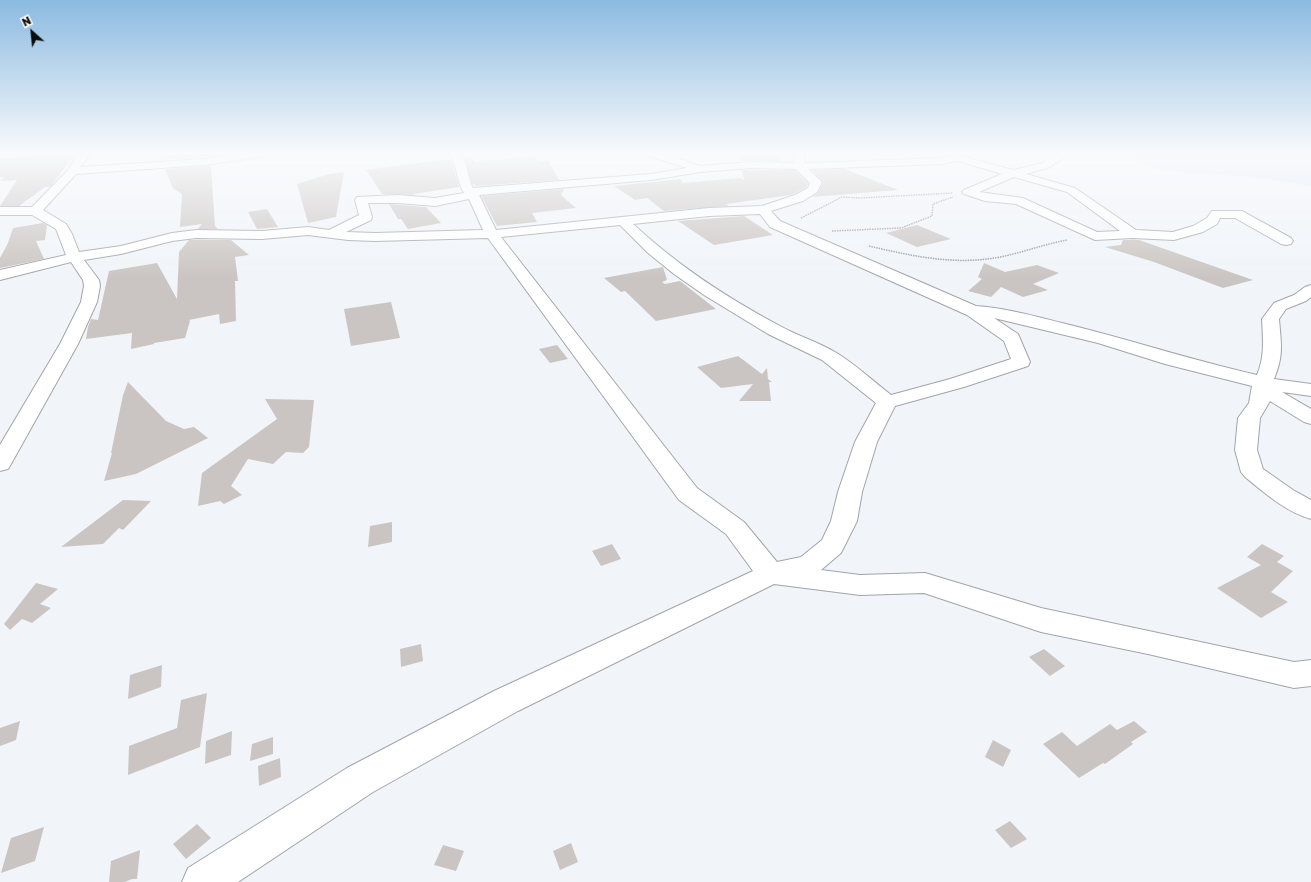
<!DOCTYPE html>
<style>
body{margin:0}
#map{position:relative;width:1311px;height:882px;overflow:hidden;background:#f1f5f9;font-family:"Golos Text",sans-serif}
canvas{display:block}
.north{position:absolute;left:12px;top:12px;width:40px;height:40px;-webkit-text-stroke:3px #fff;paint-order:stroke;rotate:333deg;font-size:11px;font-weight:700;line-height:16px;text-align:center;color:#0b0c0d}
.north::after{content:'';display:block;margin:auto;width:14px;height:18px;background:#0b0c0d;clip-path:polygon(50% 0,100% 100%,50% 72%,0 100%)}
</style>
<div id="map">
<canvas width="1311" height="882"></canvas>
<div class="north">N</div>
</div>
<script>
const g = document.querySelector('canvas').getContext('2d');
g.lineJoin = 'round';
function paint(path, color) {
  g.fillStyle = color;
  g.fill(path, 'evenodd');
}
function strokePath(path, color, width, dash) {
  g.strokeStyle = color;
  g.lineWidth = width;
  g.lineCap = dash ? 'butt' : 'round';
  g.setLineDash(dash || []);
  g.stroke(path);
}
const built = new Path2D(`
 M1121 154H1311V186L1253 177 1186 173 1154 168Z`);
const building = new Path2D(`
 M47 154H75L50 187H45L19 206H0L17 180 1 181 4 177H0V160Z
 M178 154H210V156L162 160 160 156Z
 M739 154H776L782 161H740Z
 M534 156 540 161H548L559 180 476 186 472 183 465 158 471 157 475 162Z
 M440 160H451L459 187 413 194 415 195 382 194 366 170Z
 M211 166 215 226 218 229H198L202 224 180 227 182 194 173 188 165 169Z
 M845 169 898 190 812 197 818 193 823 182 812 170Z
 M742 170H795L808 183 807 187 791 195 726 204 729 206 664 211 647 198 635 200 614 186 681 179 682 183 740 178 744 180Z
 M344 172 336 217 308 223 297 184 329 174Z
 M564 189 561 195 576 208 532 213 537 222 497 226 481 196Z
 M389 204 426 207 441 223 408 229 401 219H398Z
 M267 209 278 227 257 229 248 212Z
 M744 216 773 235 714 245 678 221Z
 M43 223 47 225 45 240 36 241 44 259 0 268V258L8 243 13 228Z
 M917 225 951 239 917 247 886 233Z
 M189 240H231L249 255 235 257 238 281H235L236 321 220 324 219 314 189 320 190 321 185 338 154 343V344L131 349 132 333 86 339 88 327 91 319 98 320 109 271 157 263 177 299 179 252Z
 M1123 240H1139L1253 280 1223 288 1154 262 1105 247 1121 245Z
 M984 263 1005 272 1037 265 1059 273 1033 284 1048 290 1023 297 1001 287 991 297 968 291 982 279 978 277Z
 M663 267 667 280 662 282 665 284 680 281 716 309 656 321 625 291 621 292 604 278Z
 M391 302 400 338 351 346 344 309Z
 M557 345 568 359 550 363 539 349Z
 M738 356 762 374 767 368 768 379 772 382H769L771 401H739L753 384 721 388 697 367Z
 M128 382 166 421 184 429 194 427 208 438 136 474 104 481 112 453H111L123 395Z
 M265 399 314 400 309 447 303 453 286 452 273 464 248 459 231 486 242 495 224 504 220 501 198 506 202 473 277 419Z
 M123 500 151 501 123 530 119 528 103 544 61 547Z
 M392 522V542L368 547 370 526Z
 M612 544 621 559 601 566 592 551Z
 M1262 544 1284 556 1277 562 1293 571 1271 592 1288 602 1261 618 1217 588 1261 565 1247 557Z
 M36 583 58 589 40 604 51 608 32 623 22 619 10 630 4 624Z
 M421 644 423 661 401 667 400 649Z
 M1044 649 1065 666 1050 676 1029 657Z
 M162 665 161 687 128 699 130 675Z
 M207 693 200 747 128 775 129 746 177 728 181 700Z
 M20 721 16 740 0 746V728Z
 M1134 721 1147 732 1131 742 1133 744 1105 764 1103 763 1079 778 1043 744 1062 732 1077 746 1110 724 1117 730Z
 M232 731 231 755 205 764 206 741Z
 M273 737V754L250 761 252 744Z
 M993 740 1011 750 1003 767 985 757Z
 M280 758 281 777 259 786 258 766Z
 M1010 821 1027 839 1011 848 995 830Z
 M197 824 211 838 186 859 173 844Z
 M44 827 35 861 1 873 11 838Z
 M571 843 578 862 560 870 553 851Z
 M443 845 464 851 456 871 434 865Z
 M140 850 137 879H132L125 882H109L111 861Z`);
const path = new Path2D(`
 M801 218 842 197 860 198 953 193
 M832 231 901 228 932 216 933 204 953 197
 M869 246C907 255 948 264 987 259 1014 256 1040 245 1067 240`);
const minor = new Path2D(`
 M0 154H27L22 157 0 159Z
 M80 154H91L80 167 204 159 236 154H265L260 157 204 165 76 174 43 210 66 224 72 234 79 252 121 246 172 233 196 230 262 231 308 227 329 230 359 215 355 200 357 197 398 195 435 198 464 193C456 181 458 166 449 154H460C469 164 467 177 473 188L651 174 687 168 649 156 648 154H665L700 166 751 162 794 163 796 154H804L805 163 941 158 958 155 1013 170 1042 163 1056 154H1069L1050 167 1026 174 1075 188 1136 230 1173 232 1193 226 1207 218 1212 211H1242L1291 238 1293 241 1291 244 1286 245 1281 244 1235 218H1220L1217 224 1203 232 1174 240 1133 238 1095 240 1016 204 985 201 964 194 962 192 964 190 1002 174 958 161 941 164 808 169 822 182 817 192 803 201 771 211 780 221 976 306C1006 308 1034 316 1062 323 1128 339 1191 360 1257 375 1265 356 1263 339 1262 319L1274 303 1294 295 1305 287 1311 285V297L1306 301 1286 309 1279 319C1281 344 1284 355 1274 379L1311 384V396L1282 392 1311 409V424L1304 422 1270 401 1260 418 1257 450 1263 469 1293 490 1311 500V519C1286 512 1265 493 1245 477L1241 472 1235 450 1238 418 1249 403 1252 386 1165 364 1098 343 994 318 1018 334 1030 362 1028 366 964 387 895 406 877 442 862 492 857 521 841 553 821 570 860 575 925 573 1041 608 1294 662 1311 660V686L1294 688 1148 654 1041 632 924 593 860 595 774 584 518 711 373 792 238 882H182L188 868 347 768 494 691 753 571 726 534 679 500 488 238 375 241 348 240 308 235 262 239 196 238 172 241 121 254 84 260 99 280 100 286 97 302 78 344 11 464 8 469 0 471V445L60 344 81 302 84 286 83 280 71 262 0 280V270L66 255 56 229 32 215H0V207H32L68 170 73 161ZM751 168 796 169 810 183 808 188 795 195 762 206 709 208 496 230 479 195 651 180 700 172ZM1014 177 1067 192 1120 231 1097 232 1023 198 979 192ZM469 199 483 230 375 233 346 232 371 220 372 217 368 203H398L435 206ZM760 214 770 227 967 315 1004 341 1011 359 950 379 891 395C873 381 854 363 835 352 818 342 798 336 780 326 727 298 677 265 633 224L709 216ZM620 225 648 253 674 274 704 295 768 334 822 360 876 403 855 442 838 492 831 521 822 540 801 557 777 562 744 522 697 488 501 237Z`);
paint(built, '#e1eaf4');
paint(building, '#cac5c2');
strokePath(minor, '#a1a5a9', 2);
strokePath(path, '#989b9d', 1.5, [1.5, 1]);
paint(minor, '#fff');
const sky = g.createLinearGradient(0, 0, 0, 278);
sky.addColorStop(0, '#8bbae0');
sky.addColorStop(0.55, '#f9fafc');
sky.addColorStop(1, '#f9fafc00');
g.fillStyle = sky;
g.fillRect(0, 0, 1311, 278);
</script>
